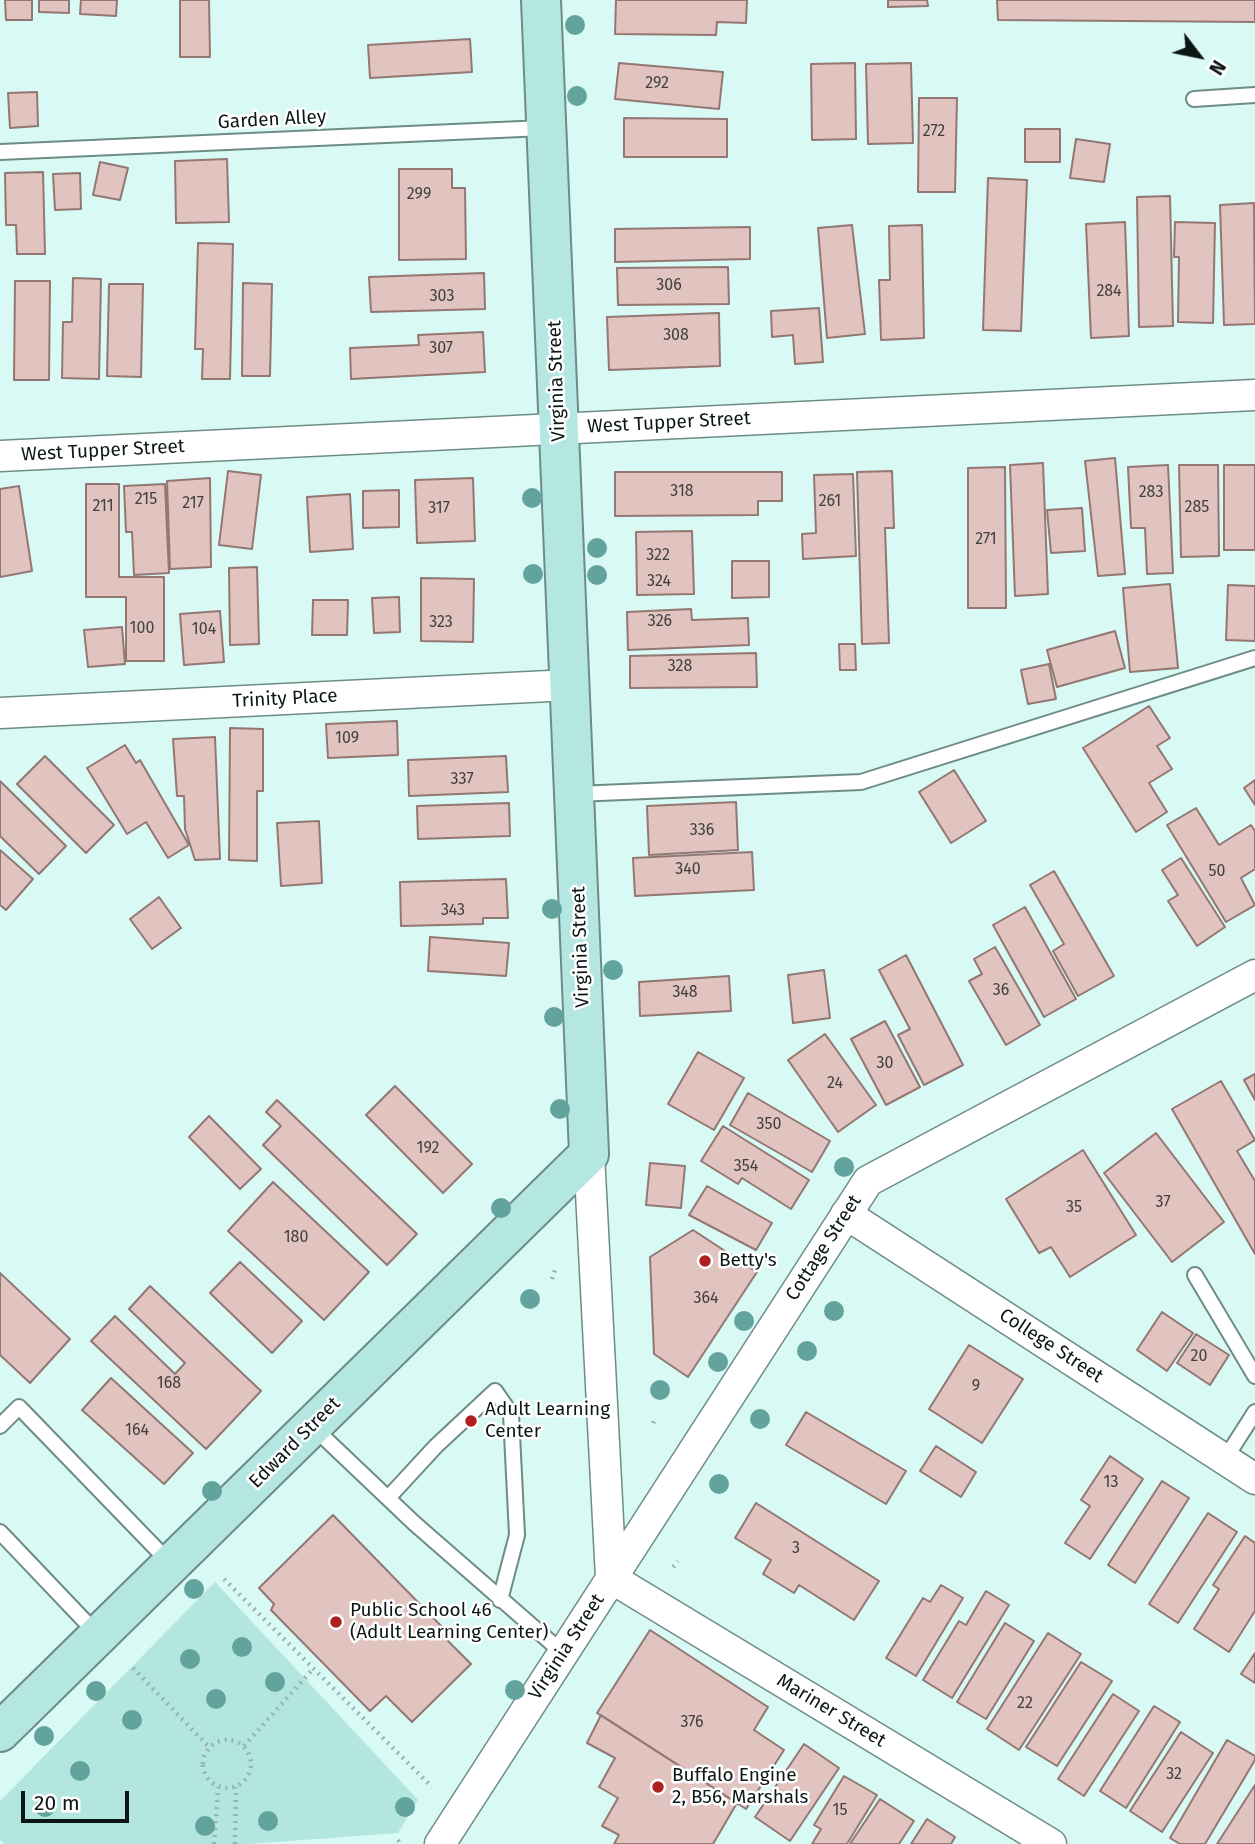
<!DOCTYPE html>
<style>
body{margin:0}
#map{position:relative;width:1255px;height:1844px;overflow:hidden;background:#d9f9f4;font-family:"Fira Sans",sans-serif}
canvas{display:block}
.north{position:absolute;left:1164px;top:21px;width:70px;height:70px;-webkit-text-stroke:5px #fff;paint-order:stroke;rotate:122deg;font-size:19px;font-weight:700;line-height:28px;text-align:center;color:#0b1615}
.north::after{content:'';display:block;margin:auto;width:24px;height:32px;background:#0b1615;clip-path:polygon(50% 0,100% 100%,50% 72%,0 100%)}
.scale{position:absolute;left:21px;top:1791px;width:108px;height:32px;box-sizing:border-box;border:4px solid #0b1615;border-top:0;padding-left:9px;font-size:21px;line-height:24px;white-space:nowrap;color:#0b1615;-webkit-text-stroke:5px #fff;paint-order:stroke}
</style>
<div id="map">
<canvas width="1255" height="1844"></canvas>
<div class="north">N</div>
<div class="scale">20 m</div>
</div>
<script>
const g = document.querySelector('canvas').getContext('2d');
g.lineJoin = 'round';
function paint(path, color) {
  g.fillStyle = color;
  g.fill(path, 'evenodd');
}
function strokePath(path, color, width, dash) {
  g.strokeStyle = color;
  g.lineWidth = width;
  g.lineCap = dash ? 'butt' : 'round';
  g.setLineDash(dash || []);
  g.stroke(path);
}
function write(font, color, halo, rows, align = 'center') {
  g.font = font + ' "Fira Sans",sans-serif';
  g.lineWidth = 5;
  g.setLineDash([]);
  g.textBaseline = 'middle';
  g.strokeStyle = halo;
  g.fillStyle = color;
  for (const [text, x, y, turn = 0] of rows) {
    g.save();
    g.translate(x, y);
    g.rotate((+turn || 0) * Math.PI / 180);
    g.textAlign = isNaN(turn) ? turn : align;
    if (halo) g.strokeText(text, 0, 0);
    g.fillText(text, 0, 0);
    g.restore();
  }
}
const green = new Path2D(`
 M215 1582 418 1800 398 1833 248 1844H5L0 1840V1801Z`);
const building = new Path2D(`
 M5 0H32V20H6Z
 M39 0H69V13L39 12Z
 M81 0H117L116 16 80 14Z
 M180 0H209L210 57H180Z
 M616 0H747L746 23 717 22 716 35 615 34Z
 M888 0H927L928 6 888 7Z
 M997 0H1255V22L998 20Z
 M470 39 472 72 370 78 368 45Z
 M619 63 723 72 719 109 615 99Z
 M855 63 856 139 812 140 811 64Z
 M911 63 913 143 868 144 866 64Z
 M37 92 38 126 10 128 8 93Z
 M919 98H957L955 192H918Z
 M624 118 727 119V157H624Z
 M1025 129H1060V162H1025Z
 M1076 139 1110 144 1104 182 1070 178Z
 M227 159 229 222 176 223 175 161Z
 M100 162 128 168 120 200 93 195Z
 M399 169H452V188H465L466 259 399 260Z
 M43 172 45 254H17L16 225H6L5 173Z
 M80 173 81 209 55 210 53 174Z
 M988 178 1027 180 1021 331 983 330Z
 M1170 196 1173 326 1139 327 1137 197Z
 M1254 203 1255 324 1224 325 1220 205Z
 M1125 222 1129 336 1091 338 1086 224Z
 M1175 222 1215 223 1213 323 1178 322 1179 257H1174Z
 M852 225 865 334 827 338 818 228Z
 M922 225 924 338 881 340 879 280H890L889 226Z
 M750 227V259L615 262V229Z
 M198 243 233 244 230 379H202L203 349H195Z
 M728 267 729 304 618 305 617 268Z
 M484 273 485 309 371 312 369 277Z
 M73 278 101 279 99 379 62 378 63 322H72Z
 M15 281H50L49 380H14Z
 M243 283 272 284 270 376H242Z
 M109 284H143L141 377 107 376Z
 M819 308 823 362 795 364 793 335 772 337 771 311Z
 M719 313 720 366 609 370 607 317Z
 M483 332 485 372 351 379 350 348 419 345 418 335Z
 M1115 458 1125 574 1098 576 1085 461Z
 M1043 463 1048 594 1015 596 1010 465Z
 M1168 465 1173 573 1147 574 1145 528H1131L1128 467Z
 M1179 465H1218L1219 556 1181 557Z
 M1224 465H1255V550H1224Z
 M1005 467 1006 608H968V468Z
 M228 471 261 475 252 549 219 545Z
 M892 471 894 528H885L889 643 862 644 857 472Z
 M615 472H782V501H758V515L615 516Z
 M853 474 856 556 803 559 802 534 816 533 814 475Z
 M210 478 211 567 170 569 167 481Z
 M473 478 475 541 417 543 415 480Z
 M86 484H119V577H164V661H126V597H86Z
 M165 484 169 573 134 575 132 532H126L124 486Z
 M19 486 32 571 0 577V489Z
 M399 490V527L363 528V491Z
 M350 494 353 549 310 552 307 497Z
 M1082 508 1085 551 1051 553 1047 510Z
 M692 531 694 594 637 595 636 532Z
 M732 561H769V597L732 598Z
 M257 567 259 644 230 645 229 568Z
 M421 578 474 579 473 642 421 641Z
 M1170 584 1178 668 1130 672 1123 588Z
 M1228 585 1255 586V641L1226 640Z
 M399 597 400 632 374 633 372 598Z
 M313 600H348L347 635H312Z
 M691 609 692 620 748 618 749 645 628 650 627 612Z
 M220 611 224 662 184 665 180 614Z
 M122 627 125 664 88 667 84 630Z
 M1115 631 1125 668 1057 687 1047 650Z
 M839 644H855L856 670H840Z
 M756 653 757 687 630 688V656Z
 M1049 664 1056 699 1028 704 1021 670Z
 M1149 706 1170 738 1157 746 1172 769 1149 783 1167 812 1136 832 1083 748Z
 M397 721 398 755 328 758 326 724Z
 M230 728 263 729V791H257V861L229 860Z
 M215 737 220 859 195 860 185 829 184 796H177L173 739Z
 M125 745 136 763 140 760 189 845 168 858 146 822 127 834 87 768Z
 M45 756 114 825 86 853 17 784Z
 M506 756 508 792 409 796 408 760Z
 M954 770 986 821 951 843 919 792Z
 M1255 780V805L1244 788Z
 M0 781 66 846 39 874 0 836Z
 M736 802 738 850 649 855 647 806Z
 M509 803 510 836 418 839 417 806Z
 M1196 808 1219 845 1251 825 1255 831V869L1241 878 1255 905 1226 922 1167 825Z
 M319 821 322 883 281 886 277 823Z
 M0 850 33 879 6 910 0 905Z
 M752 852 754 890 635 896 633 858Z
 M1181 858 1225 927 1197 946 1168 901 1178 895 1162 870Z
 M1054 871 1114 976 1078 996 1053 951 1064 944 1030 885Z
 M506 879 508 918H483V924L401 926 400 882Z
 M159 897 181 928 152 949 130 919Z
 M1025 907 1076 999 1044 1017 993 925Z
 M430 937 509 943 506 976 428 971Z
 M995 947 1040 1025 1006 1045 969 981 982 974 974 959Z
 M906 955 963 1065 924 1085 898 1035 910 1029 879 970Z
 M824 970 830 1018 793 1023 788 975Z
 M729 976 731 1011 640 1016 639 982Z
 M885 1021 920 1087 886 1105 851 1039Z
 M825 1034 876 1105 838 1132 788 1060Z
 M698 1052 744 1078 714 1130 668 1104Z
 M1255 1074V1100L1244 1080Z
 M1221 1081 1255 1140 1237 1151 1255 1181V1254L1172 1109Z
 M395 1086 472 1164 443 1193 366 1115Z
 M748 1093 830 1141 812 1172 730 1125Z
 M277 1100 417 1234 387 1265 263 1145 281 1126 266 1112Z
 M209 1116 261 1169 240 1189 189 1137Z
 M723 1126 809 1180 791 1209 742 1178 738 1184 701 1161Z
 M1156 1133 1224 1222 1172 1262 1104 1173Z
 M1083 1150 1136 1235 1070 1277 1051 1247 1039 1253 1006 1199Z
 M650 1163 685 1166 681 1208 646 1205Z
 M273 1182 369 1272 324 1320 228 1231Z
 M707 1186 772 1223 756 1250 689 1215Z
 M693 1230 757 1272 688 1377 654 1354 650 1257Z
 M240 1262 302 1321 272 1353 210 1293Z
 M0 1273 70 1339 30 1383 0 1355Z
 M150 1286 261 1391 206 1449 91 1341 115 1316 175 1374 185 1363 129 1309Z
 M1162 1312 1193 1333 1167 1371 1137 1350Z
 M1196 1334 1229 1355 1210 1385 1177 1363Z
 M969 1345 1023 1379 982 1443 929 1409Z
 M111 1378 193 1453 164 1484 82 1410Z
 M806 1412 906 1471 886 1504 786 1445Z
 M936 1446 976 1472 961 1497 920 1471Z
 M1110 1456 1143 1479 1090 1559 1065 1543 1090 1506 1081 1500Z
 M1162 1481 1189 1498 1135 1583 1108 1565Z
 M756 1503 879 1581 854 1620 799 1585 794 1593 763 1574 771 1560 735 1538Z
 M1208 1513 1237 1532 1178 1623 1149 1604Z
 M333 1515 447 1632 443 1636 471 1664 412 1722 386 1696 370 1711 271 1610 274 1604 259 1588Z
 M1245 1536 1255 1543V1611L1229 1652 1194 1629 1219 1589 1213 1585Z
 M941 1585 963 1598 916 1676 886 1658 923 1598 930 1602Z
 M986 1591 1009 1605 952 1698 923 1680 959 1621 966 1625Z
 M1005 1623 1034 1641 986 1719 957 1702Z
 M650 1630 768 1707 754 1730 784 1750 746 1809 597 1713Z
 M1048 1633 1081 1654 1019 1750 987 1729Z
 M1255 1653V1683L1241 1674Z
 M1081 1662 1112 1681 1057 1766 1026 1747Z
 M1113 1694 1139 1711 1084 1796 1058 1779Z
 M1154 1706 1180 1722 1126 1808 1100 1791Z
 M601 1715 737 1803 713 1844H614L619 1835 602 1826 618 1798 599 1787 615 1758 587 1743Z
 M1181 1732 1213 1753 1162 1832 1130 1811Z
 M1227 1740 1255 1756V1760L1205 1844H1180L1170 1838Z
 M804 1744 839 1768 790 1841 755 1817Z
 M844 1776 877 1795 847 1844H812L821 1829 814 1825Z
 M1255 1785V1844H1217Z
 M880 1799 914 1821 899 1844H850Z
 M927 1819 955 1837 951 1844H911Z`);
const path = new Path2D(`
 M552 1279 556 1267
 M653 1423 655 1419
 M673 1567 678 1561
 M224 1579 432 1787
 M133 1668 209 1747
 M203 1764a24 24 0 1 1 48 0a24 24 0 1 1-48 0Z
 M244 1746 313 1669
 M398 1840 401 1844
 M214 1844 218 1787
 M235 1844 236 1787`);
const service = new Path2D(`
 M1194 99 1255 95
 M0 152 544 128
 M576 794 861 782 1255 658
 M1195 1275 1255 1376
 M0 1426 19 1407 170 1563
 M313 1427 414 1523 563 1653
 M1225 1459 1255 1412
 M388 1498 436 1446 495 1391 511 1414 517 1535 500 1600
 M0 1532 98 1635`);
const minor = new Path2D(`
 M0 456 1255 395
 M0 713 570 685
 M589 1154 611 1578
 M846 1214 1255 1479
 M611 1578 1051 1844
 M440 1844 868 1181 1255 975`);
const secondary = new Path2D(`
 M0 1732 589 1154 541 0`);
const trees = [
 [575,25],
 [577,96],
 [532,498],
 [597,548],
 [533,574],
 [597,575],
 [552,909],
 [613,970],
 [554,1017],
 [560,1109],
 [844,1167],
 [501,1208],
 [530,1299],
 [834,1311],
 [744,1321],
 [807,1351],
 [718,1362],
 [660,1390],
 [760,1419],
 [719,1484],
 [212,1491],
 [194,1589],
 [242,1647],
 [190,1659],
 [275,1682],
 [515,1690],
 [96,1691],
 [216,1699],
 [132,1720],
 [44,1736],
 [80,1771],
 [45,1807],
 [405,1807],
 [268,1821],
 [205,1826]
];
const markers = [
 [705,1261,7,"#b01f1f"],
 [471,1421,7,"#b01f1f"],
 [336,1622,7,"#b01f1f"],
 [658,1787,7,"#b01f1f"]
];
const numberNames = [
 ["292",657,84],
 ["272",934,132],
 ["299",419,195],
 ["306",669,286],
 ["284",1109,292],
 ["303",442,297],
 ["308",676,336],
 ["307",441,349],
 ["318",682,492],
 ["283",1151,493],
 ["215",146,500],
 ["261",830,502],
 ["217",193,504],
 ["211",103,507],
 ["285",1197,508],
 ["317",439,509],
 ["271",986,540],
 ["322",658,556],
 ["324",659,582],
 ["326",660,622],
 ["323",441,623],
 ["100",142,629],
 ["104",204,630],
 ["328",680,667],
 ["109",347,739],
 ["337",462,780],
 ["336",702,831],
 ["340",688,870],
 ["50",1217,872],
 ["343",453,911],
 ["36",1001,991],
 ["348",685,993],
 ["30",885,1064],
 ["24",835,1084],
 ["350",769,1125],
 ["192",428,1149],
 ["354",746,1167],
 ["37",1163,1203],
 ["35",1074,1208],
 ["180",296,1238],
 ["364",706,1299],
 ["20",1199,1357],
 ["168",169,1384],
 ["9",976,1387],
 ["164",137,1431],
 ["13",1111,1483],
 ["3",796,1549],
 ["22",1025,1704],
 ["376",692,1723],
 ["32",1174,1775],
 ["15",840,1811]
];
const streetNames = [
 ["Garden Alley",272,120,-3],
 ["Virginia Street",557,381,-92],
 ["West Tupper Street",669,423,-3],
 ["West Tupper Street",103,451,-3],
 ["Trinity Place",285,699,-3],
 ["Virginia Street",581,947,-92],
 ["Cottage Street",824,1248,-57],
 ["College Street",1051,1346,33],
 ["Edward Street",295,1443,-45],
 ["Virginia Street",567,1647,-57],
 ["Mariner Street",831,1711,31]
];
const poiNames = [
 ["Betty's",719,1261],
 ["Adult Learning",485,1410],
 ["Center",485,1432],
 ["Public School 46",350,1611],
 ["(Adult Learning Center)",350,1633],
 ["Buffalo Engine",672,1776],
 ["2, B56, Marshals",672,1798]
];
paint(green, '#b2e6de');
paint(building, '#e1c3bf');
strokePath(building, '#927773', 2);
strokePath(service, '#6e8c87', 18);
strokePath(minor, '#6e8c87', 33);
strokePath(secondary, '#6e8c87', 42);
strokePath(path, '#99b3af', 4.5, [2, 5]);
strokePath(service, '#fff', 14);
strokePath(minor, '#fff', 30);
strokePath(secondary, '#b5e7e2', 38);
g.fillStyle = '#63a39d';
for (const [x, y] of trees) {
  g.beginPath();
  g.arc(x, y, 10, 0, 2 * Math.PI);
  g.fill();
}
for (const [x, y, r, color] of markers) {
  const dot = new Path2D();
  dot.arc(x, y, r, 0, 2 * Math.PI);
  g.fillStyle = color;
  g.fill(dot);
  strokePath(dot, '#fff', 2.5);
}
write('16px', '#404140', null, numberNames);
write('19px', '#0b1615', '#fff', streetNames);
write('19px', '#0b1615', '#fff', poiNames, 'left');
</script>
